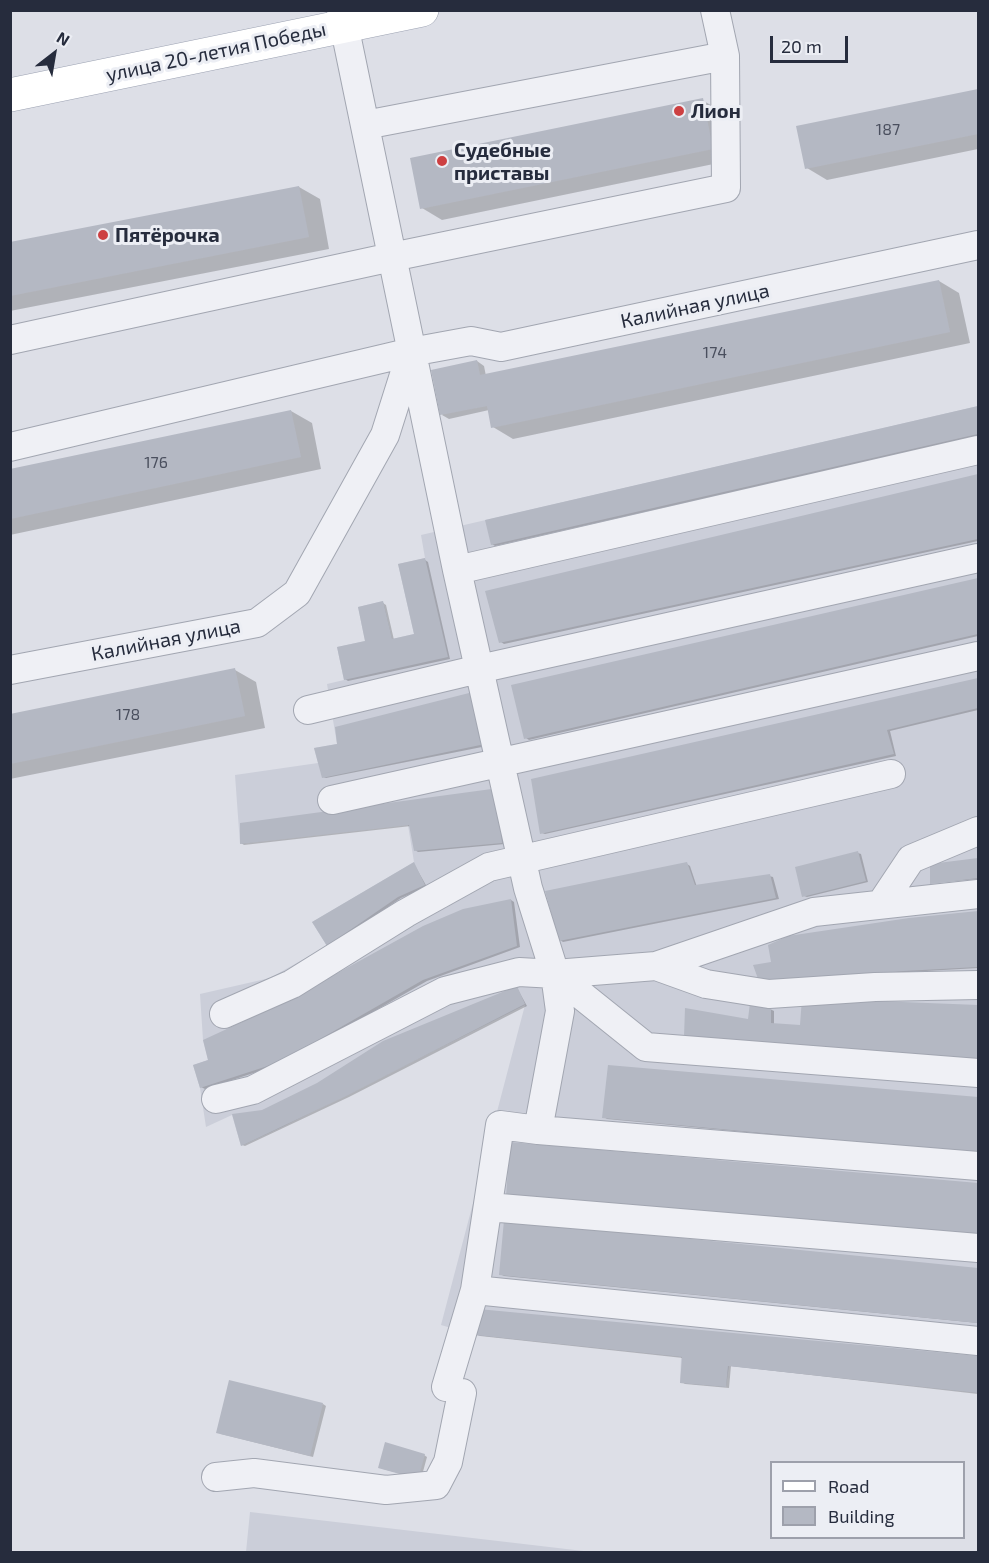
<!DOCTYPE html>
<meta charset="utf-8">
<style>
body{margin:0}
#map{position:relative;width:989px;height:1563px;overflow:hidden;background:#dddfe7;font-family:"Exo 2",sans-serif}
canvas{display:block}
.frame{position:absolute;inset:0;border:12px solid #262c3d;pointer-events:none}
.legend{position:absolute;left:770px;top:1461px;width:195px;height:78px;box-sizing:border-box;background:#eceef4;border:2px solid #9da0ab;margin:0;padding:8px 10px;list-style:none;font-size:18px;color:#262c3d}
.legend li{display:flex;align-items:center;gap:12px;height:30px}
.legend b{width:30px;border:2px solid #9da0ab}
.north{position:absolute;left:24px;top:24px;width:60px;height:60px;-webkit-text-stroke:4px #eceef4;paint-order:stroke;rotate:31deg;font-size:16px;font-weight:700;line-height:24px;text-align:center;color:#262c3d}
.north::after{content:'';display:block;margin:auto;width:21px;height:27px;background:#262c3d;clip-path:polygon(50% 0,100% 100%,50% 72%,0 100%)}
.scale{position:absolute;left:770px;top:36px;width:78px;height:27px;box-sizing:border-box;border:3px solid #262c3d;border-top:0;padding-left:8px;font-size:18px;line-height:21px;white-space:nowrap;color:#262c3d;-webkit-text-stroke:4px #eceef4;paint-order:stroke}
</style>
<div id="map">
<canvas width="989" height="1563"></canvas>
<div class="frame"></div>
<ul class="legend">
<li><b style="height:8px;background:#fff"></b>Road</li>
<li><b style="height:16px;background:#b4b8c3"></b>Building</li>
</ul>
<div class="north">N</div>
<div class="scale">20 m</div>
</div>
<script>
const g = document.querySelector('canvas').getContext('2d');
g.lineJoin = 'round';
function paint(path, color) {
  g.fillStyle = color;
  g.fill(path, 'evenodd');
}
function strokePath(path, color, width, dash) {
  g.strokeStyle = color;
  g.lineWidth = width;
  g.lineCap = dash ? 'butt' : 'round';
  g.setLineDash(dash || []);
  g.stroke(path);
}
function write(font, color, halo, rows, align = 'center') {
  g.font = font + ' "Exo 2",sans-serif';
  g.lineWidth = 6;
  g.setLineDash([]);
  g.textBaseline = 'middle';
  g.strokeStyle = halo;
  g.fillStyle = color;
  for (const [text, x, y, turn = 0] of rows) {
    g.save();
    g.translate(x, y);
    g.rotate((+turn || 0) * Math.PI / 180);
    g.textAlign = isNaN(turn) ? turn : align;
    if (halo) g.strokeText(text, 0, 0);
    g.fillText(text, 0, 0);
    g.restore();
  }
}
const built = new Path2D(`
 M978 406V1393L729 1366 726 1387 680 1383 681 1357 475 1335 441 1325 525 1005 282 1127 241 1146 232 1115 206 1127 200 1088 193 1065 208 1060 203 1040 200 994 270 978 327 946 312 922 414 862 407 819 240 844 235 775 318 763 314 748 337 744 327 684 344 680 337 647 365 641 358 607 383 601 392 639 414 634 398 564 425 558 421 535Z
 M250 1512 592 1552H246Z`);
const shadow = new Path2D(`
 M978 90V149L827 180 807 168 798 127Z
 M702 100 723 112 733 160 442 220 422 208Z
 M299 187 320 199 329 249 10 311V243Z
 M939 281 959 293 970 343 513 439 493 427 489 410 449 419 442 415 477 361 484 366 486 376Z
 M978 407V436L495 546 492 544 487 521Z
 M291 411 312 423 321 469 10 535V471Z
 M978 475V541L504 644 501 642 487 592Z
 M425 560 428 562 450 659 348 681 345 679 367 642 383 603 386 605 394 640 416 635Z
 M978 579V636L529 740 526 738 513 686Z
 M235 670 256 682 265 728 10 779V715Z
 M978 680V710L890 731 896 756 545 834 542 833 532 780Z
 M337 728 492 745 326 778 323 777 339 745Z
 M498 790 505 844 418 852 415 850 411 826 244 845 241 843Z
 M858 853 861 854 868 882 807 897 804 896Z
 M978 859V879L932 883 931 866Z
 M414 864 427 887 401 898 331 946 328 944Z
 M687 864 690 866 697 887 769 876 773 877 779 899 563 942 560 940Z
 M511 900 514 902 520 947 427 981 284 1063 205 1089 201 1087 210 1061Z
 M978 912V968L909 972 765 988 909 919Z
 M517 988 527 1006 349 1097 245 1146 242 1145 263 1111Z
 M923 1006 978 1007V1067L749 1021 770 1009 774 1011V1024L801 1026Z
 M609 1067 978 1099V1154L607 1119 604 1117Z
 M512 1144 978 1184V1236Z
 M506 1221 978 1269V1323L504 1276 500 1274Z
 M480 1310 978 1358V1394L731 1366 729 1388 685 1384 682 1382 683 1358 480 1336 477 1335Z
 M323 1404 326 1406 313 1457 221 1434Z
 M424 1455 427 1457 421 1479 383 1469Z`);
const building = new Path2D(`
 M978 89V134L805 169 796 126Z
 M703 98 713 149 420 209 410 158Z
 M299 186 309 237 10 296V242Z
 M939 280 950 332 491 428 487 406 440 415 431 370 477 360 480 375Z
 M978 406V434L491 545 485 520Z
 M291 410 301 457 10 519V469Z
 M978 474V539L499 643 485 591Z
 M425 558 448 657 344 680 337 647 365 641 358 607 383 601 392 639 414 634 398 564Z
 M978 578V634L524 739 511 685Z
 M235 668 245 716 10 764V714Z
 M978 678V708L887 730 894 754 540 834 531 779Z
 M477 691 490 743 322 778 314 748 337 744 335 727Z
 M499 788 502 843 414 851 409 825 240 844V823Z
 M858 851 866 881 802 897 795 867Z
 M978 858V878L930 884V864Z
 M414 862 425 885 398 897 327 946 312 922Z
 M687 862 695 885 770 874 776 898 559 941 545 891Z
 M511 899 517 946 423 980 280 1062 200 1088 193 1065 208 1060 203 1040 283 1003 423 926 463 909Z
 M978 911V967L904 971 761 987 753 965 771 962 768 945 788 936 909 918Z
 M517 986 525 1004 346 1096 241 1146 232 1114 262 1110 317 1083 383 1041Z
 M802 998 978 1005V1066L684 1037 685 1008 748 1019 750 1003 771 1008V1023L800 1025Z
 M608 1065 978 1097V1153L602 1118Z
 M510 1142 978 1183V1236L506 1196Z
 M504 1220 978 1268V1323L499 1275Z
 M478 1309 978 1356V1393L728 1366 726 1387 680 1383 682 1357 475 1335Z
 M229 1380 323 1403 310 1456 216 1433Z
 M385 1442 425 1454 418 1479 378 1468Z`);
const minor = new Path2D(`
 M341 10 457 570 528 888 555 974 560 1011 538 1130
 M365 125 725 56 715 10
 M10 340 392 257 726 188 725 56
 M10 447 411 352 471 341 501 347 978 245
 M457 570 978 450
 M10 670 257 623 297 593 385 435 410 356
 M308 710 479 669 978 558
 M332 800 978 656
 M881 904 911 859 978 831
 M656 966 706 984 769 994 875 987 978 985
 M555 974 646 1047 978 1073
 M224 1014 292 984 406 913 489 867 891 774
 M216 1099 253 1090 445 991 519 972 555 974 656 966 814 912 978 894
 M978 1166 538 1130 500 1125 475 1290 978 1341
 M488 1207 978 1248
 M446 1387 475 1290
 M216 1477 254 1473 386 1490 436 1485 448 1462 462 1393`);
const major = new Path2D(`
 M10 95 422 10`);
const markers = [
 [679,111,6,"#cd4042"],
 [442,161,6,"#cd4042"],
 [103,235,6,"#cd4042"]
];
const numberNames = [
 ["187",888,130],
 ["174",715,353],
 ["176",156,463],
 ["178",128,715]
];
const streetNames = [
 ["улица 20-летия Победы",216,52,-12],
 ["Калийная улица",695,306,-12],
 ["Калийная улица",166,640,-11]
];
const poiNames = [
 ["Лион",691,111],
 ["Судебные",454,150],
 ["приставы",454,173],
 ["Пятёрочка",115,235]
];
paint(built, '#cbced9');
paint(shadow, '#0003');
paint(building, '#b4b8c3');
strokePath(minor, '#a2a6b1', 30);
strokePath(major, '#9ca2b2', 34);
strokePath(minor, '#eff0f5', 28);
strokePath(major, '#fff', 33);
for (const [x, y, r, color] of markers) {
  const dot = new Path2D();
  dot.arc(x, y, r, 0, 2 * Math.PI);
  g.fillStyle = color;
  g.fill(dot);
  strokePath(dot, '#eceef4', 2);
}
write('16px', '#4a4f5e', null, numberNames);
write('20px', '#262c3d', '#eceef4', streetNames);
write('bold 20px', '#262c3d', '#eceef4', poiNames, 'left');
</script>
